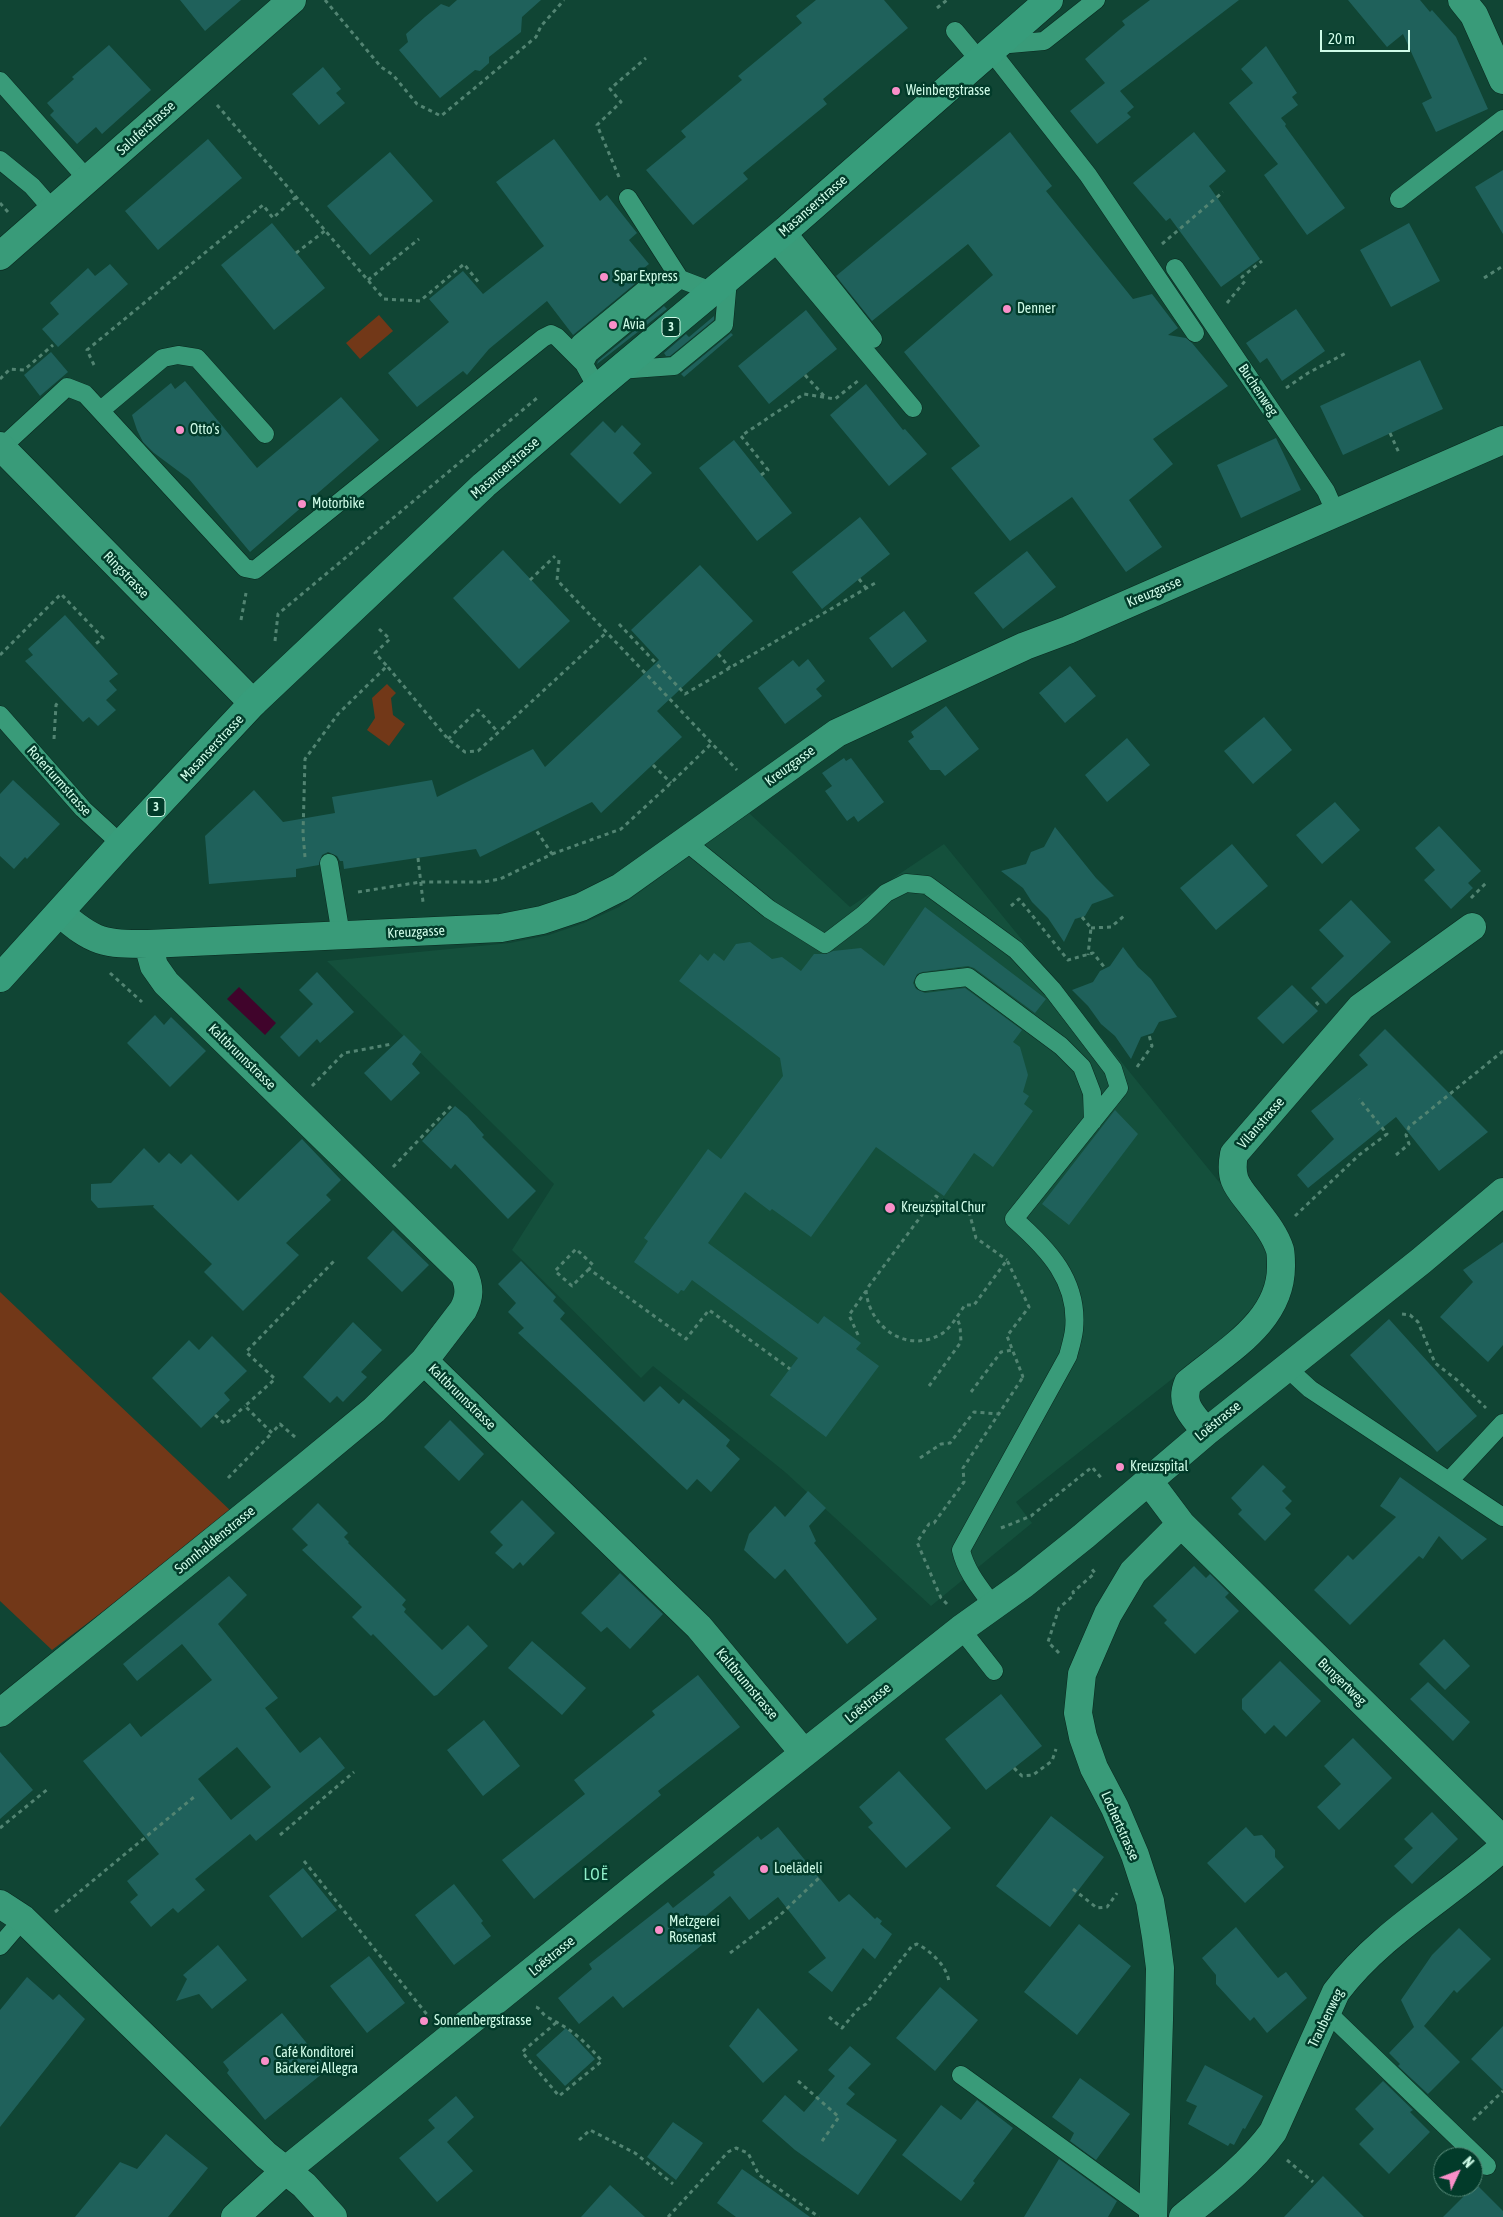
<!DOCTYPE html>
<meta charset="utf-8">
<style>
body{margin:0}
#map{position:relative;width:1503px;height:2217px;overflow:hidden;background:#104534;font-family:"Asap Condensed",sans-serif}
canvas{display:block}
.north{position:absolute;left:1433px;top:2147px;width:50px;height:50px;box-sizing:border-box;background:#023b2a;border:1px solid #548876;border-radius:50%;rotate:47deg;font-size:14px;font-weight:700;line-height:20px;text-align:center;color:#cffce8}
.north::after{content:'';display:block;margin:auto;width:18px;height:22px;background:#f98fc9;clip-path:polygon(50% 0,100% 100%,50% 72%,0 100%)}
.scale{position:absolute;left:1320px;top:30px;width:90px;height:22px;box-sizing:border-box;border:2px solid #cffce8;border-top:0;padding-left:6px;font-size:15px;line-height:18px;white-space:nowrap;color:#cffce8;-webkit-text-stroke:4px #023b2a;paint-order:stroke}
</style>
<div id="map">
<canvas width="1503" height="2217"></canvas>
<div class="north">N</div>
<div class="scale">20 m</div>
</div>
<script>
const g = document.querySelector('canvas').getContext('2d');
g.lineJoin = 'round';
function paint(path, color) {
  g.fillStyle = color;
  g.fill(path, 'evenodd');
}
function strokePath(path, color, width, dash) {
  g.strokeStyle = color;
  g.lineWidth = width;
  g.lineCap = dash ? 'butt' : 'round';
  g.setLineDash(dash || []);
  g.stroke(path);
}
function write(font, color, halo, rows, align = 'center') {
  g.font = font + ' "Asap Condensed",sans-serif';
  g.lineWidth = 5;
  g.setLineDash([]);
  g.textBaseline = 'middle';
  g.strokeStyle = halo;
  g.fillStyle = color;
  for (const [text, x, y, turn = 0] of rows) {
    g.save();
    g.translate(x, y);
    g.rotate((+turn || 0) * Math.PI / 180);
    g.textAlign = isNaN(turn) ? turn : align;
    if (halo) g.strokeText(text, 0, 0);
    g.fillText(text, 0, 0);
    g.restore();
  }
}
const built = new Path2D(`
 M749 813 850 907 944 844 1259 1231 1266 1246 1269 1263 1265 1294 1247 1320 1016 1502 1032 1523 931 1606 785 1472 653 1366 641 1378 512 1250 554 1184 327 961 510 943 549 935 584 923 619 907Z`);
const green = new Path2D(`
 M379 315 393 331 360 359 346 343Z
 M387 684 396 693 391 698 393 715 405 724 389 746 367 730 375 718 372 698Z
 M0 1292 233 1513 52 1650 0 1601Z`);
const water = new Path2D(`
 M239 987 276 1023 265 1035 227 999Z`);
const building = new Path2D(`
 M180 0H241L205 31Z
 M457 0H541L522 17 521 32 489 57V63L480 71 475 70 440 98 399 50 408 42 406 34 425 17 441 4 449 7Z
 M816 0H884L908 28 823 99 827 104 743 173 748 179 693 225 646 170 686 137 681 131 742 80 738 76 802 23 796 16Z
 M1150 0H1239L1120 91 1134 107 1127 113 1131 117 1097 144 1070 111 1105 83 1085 59 1125 25 1122 21Z
 M1348 0H1420L1430 12 1432 10 1456 37 1488 109 1436 132 1422 103 1432 98 1403 34 1387 47Z
 M109 45 151 90 102 134 96 127 77 144 50 115 54 111 47 103 74 79 72 77Z
 M1266 46 1297 93 1292 97 1298 105 1281 118 1286 124 1285 126 1345 208 1307 235 1264 175 1278 164 1229 103 1253 83 1241 69Z
 M323 67 341 89 336 93 345 103 319 125 292 94Z
 M1010 132 1052 186 1046 191 1133 299 1152 294 1178 328 1168 335 1186 338 1192 343 1228 386 1153 439 1173 464 1129 500 1162 547 1126 572 1072 497 1010 541 951 468 980 446 904 352 993 275 968 244 872 321 836 276Z
 M1194 132 1226 171 1209 186 1260 259 1221 287 1170 218 1166 221 1133 183Z
 M208 139 242 178 158 250 125 211Z
 M554 139 600 201 607 195 637 233 629 240 649 264 638 273 642 278 573 335 547 301 489 349 467 375 463 371 417 407 388 373 449 322 429 299 463 271 483 294 544 246 496 182Z
 M390 152 433 201 370 255 327 206Z
 M1503 170V234L1475 187Z
 M272 223 325 288 274 330 221 265Z
 M1409 223 1440 281 1391 307 1360 250Z
 M110 264 128 284 58 347 42 329 59 314 50 303 88 268 95 276Z
 M664 306 667 309 597 364 598 361Z
 M1296 309 1325 351 1282 381 1267 358 1260 363 1246 343Z
 M806 310 837 349 769 404 738 366Z
 M714 316V320L670 356H666L664 353 686 334 689 337Z
 M731 333 733 335 684 377 681 374Z
 M51 352 68 372 40 396 24 375Z
 M1420 360 1443 409 1343 455 1320 406Z
 M185 381 257 468 341 397 379 440 250 552 189 479 154 453 143 442 137 430 132 415 171 383 175 389Z
 M866 384 903 430 905 429 927 454 889 486 830 415Z
 M603 421 615 433 622 425 641 444 633 453 652 473 620 504 570 454Z
 M1276 438 1301 490 1241 518 1217 465Z
 M734 440 792 513 757 541 699 468Z
 M860 517 890 554 822 609 792 572Z
 M503 550 570 621 519 669 453 598Z
 M1027 551 1056 587 1003 629 974 593Z
 M700 565 753 621 657 711 682 737 601 813 592 802 480 857 476 849 344 869 343 861H340L337 856 328 852 322 855 319 865 296 869V877L209 884 205 836 254 790 283 822 335 813 332 797 432 780 437 797 533 749 545 767 659 660 631 630Z
 M904 611 927 641 892 668 869 638Z
 M65 615 118 674 109 681 117 690 106 700 116 710 98 726 89 717 83 722 25 661 33 655 28 649Z
 M808 659 825 681 816 689 822 696 785 724 758 688 793 660 799 667Z
 M1070 666 1096 696 1065 723 1039 693Z
 M946 706 979 749 945 776 940 770H930L908 741 914 737 911 732Z
 M1264 717 1292 750 1253 784 1224 751Z
 M1127 738 1150 765 1107 802 1085 775Z
 M844 758 846 761 851 758 884 802 858 822 854 816 847 821 825 791 832 786 822 773Z
 M13 780 60 824 27 859 25 857 14 869 0 856V794Z
 M1335 802 1360 830 1322 864 1296 835Z
 M1439 826 1481 871 1468 883 1473 888 1451 909 1424 880 1435 870 1415 848Z
 M1055 827 1096 878 1114 896 1092 904 1085 916 1075 919 1064 942 1048 918 1032 902 1023 888 1001 871 1026 864 1031 852 1044 847Z
 M1232 844 1268 886 1216 930 1180 888Z
 M1351 900 1391 942 1326 1004 1311 988 1344 956 1319 930Z
 M925 907 1046 999 1035 1013 974 968 968 966 922 972 917 974 913 983 916 989 925 993 965 988 1022 1030 1013 1042 1020 1047 1028 1075 1023 1092 1029 1096 1024 1104 1033 1111 993 1167 974 1153 944 1196 876 1147 811 1237 772 1209 770 1211 745 1192 708 1243 818 1324 824 1316 861 1343 856 1349 879 1366 826 1437 770 1395 798 1358 692 1280 684 1291 681 1290 678 1294 634 1262 648 1241 644 1238 708 1149 721 1159 783 1076 780 1058 679 981 700 954 708 961 714 953 724 961 736 944 750 942 772 959 782 957 801 971 814 954H826L833 951 861 948 884 966Z
 M1123 947 1138 967 1151 979 1177 1017 1159 1022 1153 1033 1141 1037 1131 1059 1115 1036 1101 1024 1088 1006 1072 990 1093 982 1100 971 1110 966Z
 M317 972 354 1012 320 1043 317 1039 299 1057 280 1037 313 1004 299 990Z
 M1292 985 1318 1011 1283 1044 1257 1018Z
 M155 1015 164 1025 171 1017 206 1051 170 1087 127 1043Z
 M1385 1029 1488 1132 1439 1171 1396 1117 1308 1188 1297 1175 1334 1139 1311 1111 1368 1065 1359 1055Z
 M404 1035 421 1052 412 1064 420 1073 391 1101 364 1073Z
 M455 1106 467 1116 484 1135 482 1137 536 1191 508 1219 455 1164 451 1169 422 1141Z
 M1115 1110 1138 1134 1069 1225 1042 1204Z
 M302 1139 341 1180 326 1195 331 1200 286 1243 299 1255 243 1311 204 1272 212 1264 153 1207 154 1205 98 1208 91 1200V1184L111 1183 144 1148 159 1163 169 1153 181 1164 191 1154 238 1201Z
 M393 1230 429 1265 402 1292 367 1258Z
 M1503 1242V1345L1488 1362 1440 1317 1473 1282 1463 1270Z
 M521 1261 556 1297 553 1301 565 1313 560 1319 644 1402 660 1386 679 1404 683 1399 730 1440 726 1446 740 1459 711 1492 697 1479 687 1490 518 1333 524 1328 508 1312 516 1303 498 1284Z
 M1389 1319 1477 1416 1437 1452 1350 1355Z
 M353 1322 382 1350 361 1372 367 1377 343 1402 337 1396 330 1403 303 1377Z
 M212 1336 247 1371 224 1393 230 1400 201 1428 152 1378 189 1340 199 1350Z
 M450 1420 484 1454 459 1481 424 1447Z
 M1263 1465 1286 1487 1282 1491 1292 1501 1285 1508 1291 1514 1265 1541 1238 1514 1242 1510 1231 1498Z
 M1400 1477 1487 1539 1462 1560 1439 1536 1423 1559 1419 1556 1350 1625 1314 1590 1348 1555 1353 1560 1396 1517 1380 1506Z
 M808 1491 826 1508 809 1526 816 1541 814 1543 877 1619 847 1644 785 1569 775 1579 744 1550 749 1534 775 1506 785 1517Z
 M522 1500 555 1533 523 1566 520 1562 513 1569 495 1553 503 1545 490 1532Z
 M318 1503 348 1533 344 1537 349 1542 348 1543 406 1600 402 1605 406 1609 404 1612 442 1650 468 1625 488 1646 437 1695 434 1696 373 1634 371 1636 352 1617 362 1607 302 1550 308 1545 292 1529Z
 M1194 1566 1206 1578 1210 1574 1229 1593 1225 1597 1239 1611 1195 1654 1164 1623 1167 1620 1153 1606Z
 M620 1573 663 1614 630 1649 607 1627 601 1632 581 1613Z
 M229 1576 247 1595 218 1624 278 1698 265 1708 300 1753 320 1737 345 1768 256 1841 250 1834 195 1879 205 1890 178 1913 173 1908 151 1927 130 1902 138 1895 127 1881 159 1854 83 1761 130 1723 141 1737 212 1680 182 1644 137 1681 123 1664ZM237 1747 271 1787 231 1820 198 1779Z
 M1444 1639 1470 1666 1445 1690 1419 1664Z
 M532 1641 586 1688 562 1715 508 1668Z
 M1280 1661 1321 1701 1286 1737 1274 1725 1265 1734 1242 1709V1699Z
 M698 1675 740 1727 658 1791 661 1795 534 1899 502 1860 585 1794 574 1780 655 1715 652 1711Z
 M1428 1682 1470 1722 1453 1741 1410 1699Z
 M1001 1694 1042 1746 986 1790 945 1739Z
 M484 1720 520 1766 483 1796 447 1750Z
 M1353 1738 1392 1778 1339 1830 1317 1807 1341 1784 1324 1766Z
 M0 1752 33 1790 0 1819Z
 M899 1771 951 1828 906 1868 868 1827 873 1823 859 1807Z
 M1432 1812 1458 1839 1412 1884 1394 1866 1413 1848 1404 1839Z
 M1051 1816 1104 1857 1050 1927 996 1886Z
 M778 1827 839 1902 849 1894 875 1919 877 1917 882 1921 880 1924 892 1934 875 1959 863 1948 832 1992 808 1972 826 1958 778 1897 749 1920 730 1896 690 1929 702 1945 623 2008 613 1996 579 2024 558 1998 592 1969 589 1964 668 1902 673 1908 715 1875 713 1872 758 1836 761 1840Z
 M1246 1827 1254 1836 1262 1835 1275 1850V1857L1284 1867 1245 1903 1207 1863Z
 M303 1868 337 1910 302 1938 269 1896Z
 M454 1884 483 1921 481 1923 491 1936 454 1965 415 1915Z
 M1079 1924 1131 1966 1077 2035 1024 1992Z
 M1236 1927 1278 1978 1286 1972 1307 1998 1267 2033 1254 2017 1250 2021 1216 1984V1975L1202 1958Z
 M1459 1928 1491 1959 1457 1993 1454 1990 1424 2026 1460 2062 1428 2094 1398 2066 1400 2064 1389 2053 1414 2027 1401 2000 1432 1955Z
 M218 1945 247 1980 212 2009 199 1994 176 2001 187 1979 183 1975Z
 M369 1956 405 2003 367 2033 330 1986Z
 M27 1977 53 2000 59 1994 85 2019 0 2127V2010Z
 M940 1987 978 2020 935 2071 896 2038Z
 M758 2008 798 2050 763 2083 729 2046Z
 M282 2013 328 2069 265 2120 227 2073 229 2070 223 2062Z
 M1503 2026V2090L1471 2059Z
 M566 2028 595 2059 565 2086 536 2055Z
 M850 2046 871 2064 848 2088 855 2094 846 2104 897 2140 858 2195 795 2150 762 2121 785 2095 804 2112 835 2076 828 2070Z
 M1205 2065 1263 2096 1245 2129 1243 2128 1234 2145 1230 2143 1228 2146 1188 2124 1197 2106 1186 2101Z
 M1080 2078 1130 2114 1096 2160 1070 2141 1074 2133 1052 2117Z
 M1383 2081 1413 2110 1410 2112 1430 2132 1389 2174 1359 2144 1374 2129 1355 2109Z
 M456 2096 474 2117 447 2142 473 2171 437 2202 399 2158 435 2128 428 2120Z
 M977 2100 1013 2128 973 2181 975 2183 961 2201 902 2155 941 2105 961 2120Z
 M673 2122 703 2143 676 2180 647 2157Z
 M166 2134 208 2168 168 2217H75L120 2162 137 2169Z
 M1059 2159 1117 2201 1108 2217H1024Z
 M742 2169 771 2189 810 2217H736L717 2203Z
 M1323 2176 1364 2217H1284Z
 M1476 2184 1503 2211V2217H1443Z
 M610 2185 645 2217H581Z`);
const path = new Path2D(`
 M325 0 381 67 393 75 417 104 441 116 536 37 541 26 564 0
 M937 8 947 0
 M217 105 384 299 420 301 464 264 479 283
 M619 177 597 125 621 102 610 89 646 58
 M0 203 8 212
 M1162 244 1223 192
 M296 253 326 230
 M1484 278 1503 266
 M368 280 419 239
 M1227 303 1245 281 1242 277 1262 261
 M94 365 87 350 263 205 273 218 297 196
 M805 375 825 397
 M0 379 10 369 24 370 53 345
 M1286 388 1308 373 1348 352
 M1390 433 1399 453
 M761 475 768 470 741 436 804 394 835 399 859 380
 M559 560 557 580 737 770
 M859 579 866 588
 M530 580 555 556
 M241 620 246 593
 M619 624 685 694 877 582
 M379 629 390 639 375 653 387 666
 M275 641 278 614 537 398
 M718 654 730 668
 M0 655 61 594 103 638 93 646
 M54 739 56 705 59 701
 M448 739 478 710 498 732
 M653 765 671 783
 M552 854 621 829 671 783 712 743
 M305 857 303 834 305 759 338 714 387 666 448 739 465 752 478 751 607 632
 M418 858 423 902
 M358 892 421 882H483L500 879 552 854 536 830
 M1471 898 1487 882
 M1011 906 1019 899 1068 960 1093 953 1105 968
 M1082 917 1091 928 1088 955
 M1091 928 1111 927 1124 916
 M110 973 142 1002
 M1316 1002 1321 1008
 M1137 1067 1152 1046 1149 1035
 M312 1086 344 1053 392 1044
 M1396 1155 1409 1144 1406 1135 1409 1127 1503 1051
 M393 1167 453 1104
 M967 1204 976 1238 1007 1260
 M958 1211 936 1196 866 1290C869 1328 908 1355 943 1333 952 1326 958 1315 965 1305H974L1007 1260 1029 1307 1007 1336 1023 1377 1027 1379
 M1295 1216 1359 1155 1387 1134 1359 1099
 M589 1269 572 1286 555 1271 576 1249 593 1265 589 1269 686 1339 709 1310 790 1369
 M1402 1314 1410 1315 1418 1322 1435 1363 1457 1380 1486 1408
 M858 1335 849 1315 866 1291
 M929 1386 961 1342 960 1326 957 1318
 M971 1392 1001 1352 1012 1350
 M215 1415 225 1424 245 1406
 M295 1437 280 1424 272 1433 245 1406 275 1379 246 1352 334 1261
 M920 1458 941 1444 950 1443 974 1412 999 1414
 M228 1478 272 1433
 M1001 1528 1031 1516 1092 1467 1103 1480
 M947 1604 941 1598 917 1542 929 1524 934 1523 964 1482 963 1468 1023 1377
 M1059 1653 1048 1642 1059 1608 1074 1595 1073 1592 1095 1573 1091 1568
 M1014 1768 1022 1776 1033 1775 1052 1761 1056 1749
 M0 1828 49 1788
 M280 1835 354 1772
 M304 1861 429 2017
 M1073 1889 1097 1908 1107 1907 1117 1893
 M55 1912 194 1797
 M730 1953 778 1917 819 1878
 M536 2007C540 2008 542 2014 547 2017 574 2031 581 2038 602 2061L559 2096 522 2052 558 2021
 M829 2017 842 2028 858 2009 866 2004 912 1946 917 1944C931 1951 948 1967 949 1983
 M798 2081 839 2117 820 2144
 M1473 2120 1503 2091
 M579 2140 590 2130 635 2153 673 2184
 M1287 2160 1313 2182
 M668 2217 728 2152 736 2148 748 2153 759 2175 819 2217`);
const service = new Path2D(`
 M955 31 980 61
 M998 45 1044 41 1096 0
 M991 51 1088 175 1195 333
 M0 81 88 180
 M0 160 32 186 53 210
 M1399 199 1503 119
 M786 230 873 339
 M773 241 913 408
 M1175 268 1326 491 1336 514
 M584 364 589 354 680 279 628 198
 M584 364 580 343 649 286 680 279 714 292
 M619 370 674 366 724 325 728 280
 M101 410 163 358 178 355 197 358 265 434
 M1 448 67 387 85 394 245 568 255 570 543 338 551 334 557 337 584 364 597 388
 M0 715 83 809 121 844
 M685 841 769 909 825 944 863 915 886 893 906 883 927 885 1016 950 1052 989 1113 1069 1119 1088 1014 1219C1048 1249 1079 1281 1074 1330 1073 1339 1070 1348 1068 1356L961 1550C966 1572 980 1588 994 1607
 M329 863 341 935
 M924 982 968 977 1061 1046 1082 1067 1092 1093 1093 1121
 M1286 1367 1310 1389 1503 1517
 M1449 1481 1503 1423
 M961 1629 994 1671
 M0 1946 23 1919
 M1327 2012 1487 2166
 M961 2075 1153 2214`);
const minor = new Path2D(`
 M1462 0 1474 15 1503 80
 M0 256 292 0
 M60 913C94 943 104 944 148 944L501 928 542 920 581 907 621 887 837 733 1025 646 1068 630 1503 440
 M148 944 154 966 166 983 464 1274C470 1287 470 1297 463 1310L424 1361 699 1627 804 1753
 M1206 1432C1193 1415 1179 1405 1188 1383 1226 1351 1282 1321 1281 1265 1281 1260 1281 1255 1280 1250 1275 1234 1264 1221 1254 1208 1238 1187 1229 1181 1234 1154L1361 1007 1472 927
 M1148 1480 1181 1524 1133 1572 1108 1614 1082 1674 1078 1713 1083 1737 1094 1768 1115 1808 1135 1855 1150 1901 1156 1937 1160 1968 1159 2020 1153 2217
 M1181 1524 1503 1840
 M0 1713 305 1467 374 1410 424 1361
 M0 1904 23 1919 266 2155 304 2185 333 2217
 M235 2217 285 2171 652 1874 961 1629 1024 1584 1084 1536 1206 1432 1421 1261 1503 1192
 M1183 2217C1215 2191 1248 2166 1273 2132L1336 1992C1380 1933 1449 1896 1503 1847`);
const secondary = new Path2D(`
 M0 446 253 703`);
const primary = new Path2D(`
 M0 978 121 844 253 703 484 485 597 388 786 230 1049 0`);
const markers = [
 [896,91,5,"#f98fc9"],
 [604,277,5,"#f98fc9"],
 [1007,309,5,"#f98fc9"],
 [613,325,5,"#f98fc9"],
 [180,430,5,"#f98fc9"],
 [302,504,5,"#f98fc9"],
 [890,1208,6,"#f98fc9"],
 [1120,1467,5,"#f98fc9"],
 [764,1869,5,"#f98fc9"],
 [659,1930,5,"#f98fc9"],
 [424,2021,5,"#f98fc9"],
 [265,2061,5,"#f98fc9"]
];
const shields = [
 [671,327,18],
 [156,807,18]
];
const shieldNames = [
 ["3",671,327],
 ["3",156,807]
];
const poiNames = [
 ["Weinbergstrasse",906,91],
 ["Spar Express",614,277],
 ["Denner",1017,309],
 ["Avia",623,325],
 ["Otto's",190,430],
 ["Motorbike",312,504],
 ["Kreuzspital Chur",901,1208],
 ["Kreuzspital",1130,1467],
 ["Loelädeli",774,1869],
 ["Metzgerei",669,1922],
 ["Rosenast",669,1938],
 ["Sonnenbergstrasse",434,2021],
 ["Café Konditorei",275,2053],
 ["Bäckerei Allegra",275,2069]
];
const streetNames = [
 ["Saluferstrasse",146,128,-42],
 ["Masanserstrasse",813,206,-41],
 ["Buchenweg",1258,390,56],
 ["Masanserstrasse",505,468,-41],
 ["Ringstrasse",126,575,46],
 ["Kreuzgasse",1154,592,-23],
 ["Masanserstrasse",212,748,-47],
 ["Kreuzgasse",790,766,-36],
 ["Roterturmstrasse",59,781,48],
 ["Kreuzgasse",416,932,-3],
 ["Kaltbrunnstrasse",242,1057,44],
 ["Vilanstrasse",1261,1123,-49],
 ["Kaltbrunnstrasse",462,1397,44],
 ["Loëstrasse",1218,1421,-39],
 ["Sonnhaldenstrasse",215,1540,-39],
 ["Bungertweg",1342,1682,44],
 ["Kaltbrunnstrasse",747,1684,50],
 ["Loëstrasse",868,1703,-39],
 ["Lochertstrasse",1120,1826,66],
 ["Loëstrasse",552,1956,-39],
 ["Traubenweg",1326,2018,-64]
];
const quarterNames = [
 ["LOË",596,1875]
];
paint(built, '#14503c');
paint(green, '#723818');
paint(water, '#40042b');
paint(building, '#1f615b');
strokePath(service, '#09281e', 19);
strokePath(minor, '#09281e', 29);
strokePath(secondary, '#09281e', 29);
strokePath(primary, '#09281e', 29);
strokePath(path, '#528472', 3, [4, 4]);
strokePath(service, '#399b79', 18);
strokePath(minor, '#399b79', 28);
strokePath(secondary, '#399b79', 28);
strokePath(primary, '#379d7b', 28);
for (const [x, y, r, color] of markers) {
  const dot = new Path2D();
  dot.arc(x, y, r, 0, 2 * Math.PI);
  g.fillStyle = color;
  g.fill(dot);
  strokePath(dot, '#023b2a', 2);
}
for (const [x, y, w] of shields) {
  const box = new Path2D();
  box.roundRect(x - w / 2, y - 9.5, w, 19, 4);
  g.fillStyle = '#023b2a';
  g.fill(box);
  strokePath(box, '#cffce8', 1);
}
write('bold 12px', '#cffce8', null, shieldNames);
write('14px', '#cffce8', '#023b2a', poiNames, 'left');
write('14px', '#cffce8', '#023b2a', streetNames);
g.letterSpacing = '1px';
write('16px', '#90eec9', '#023b2a', quarterNames);
g.letterSpacing = '0px';
</script>
